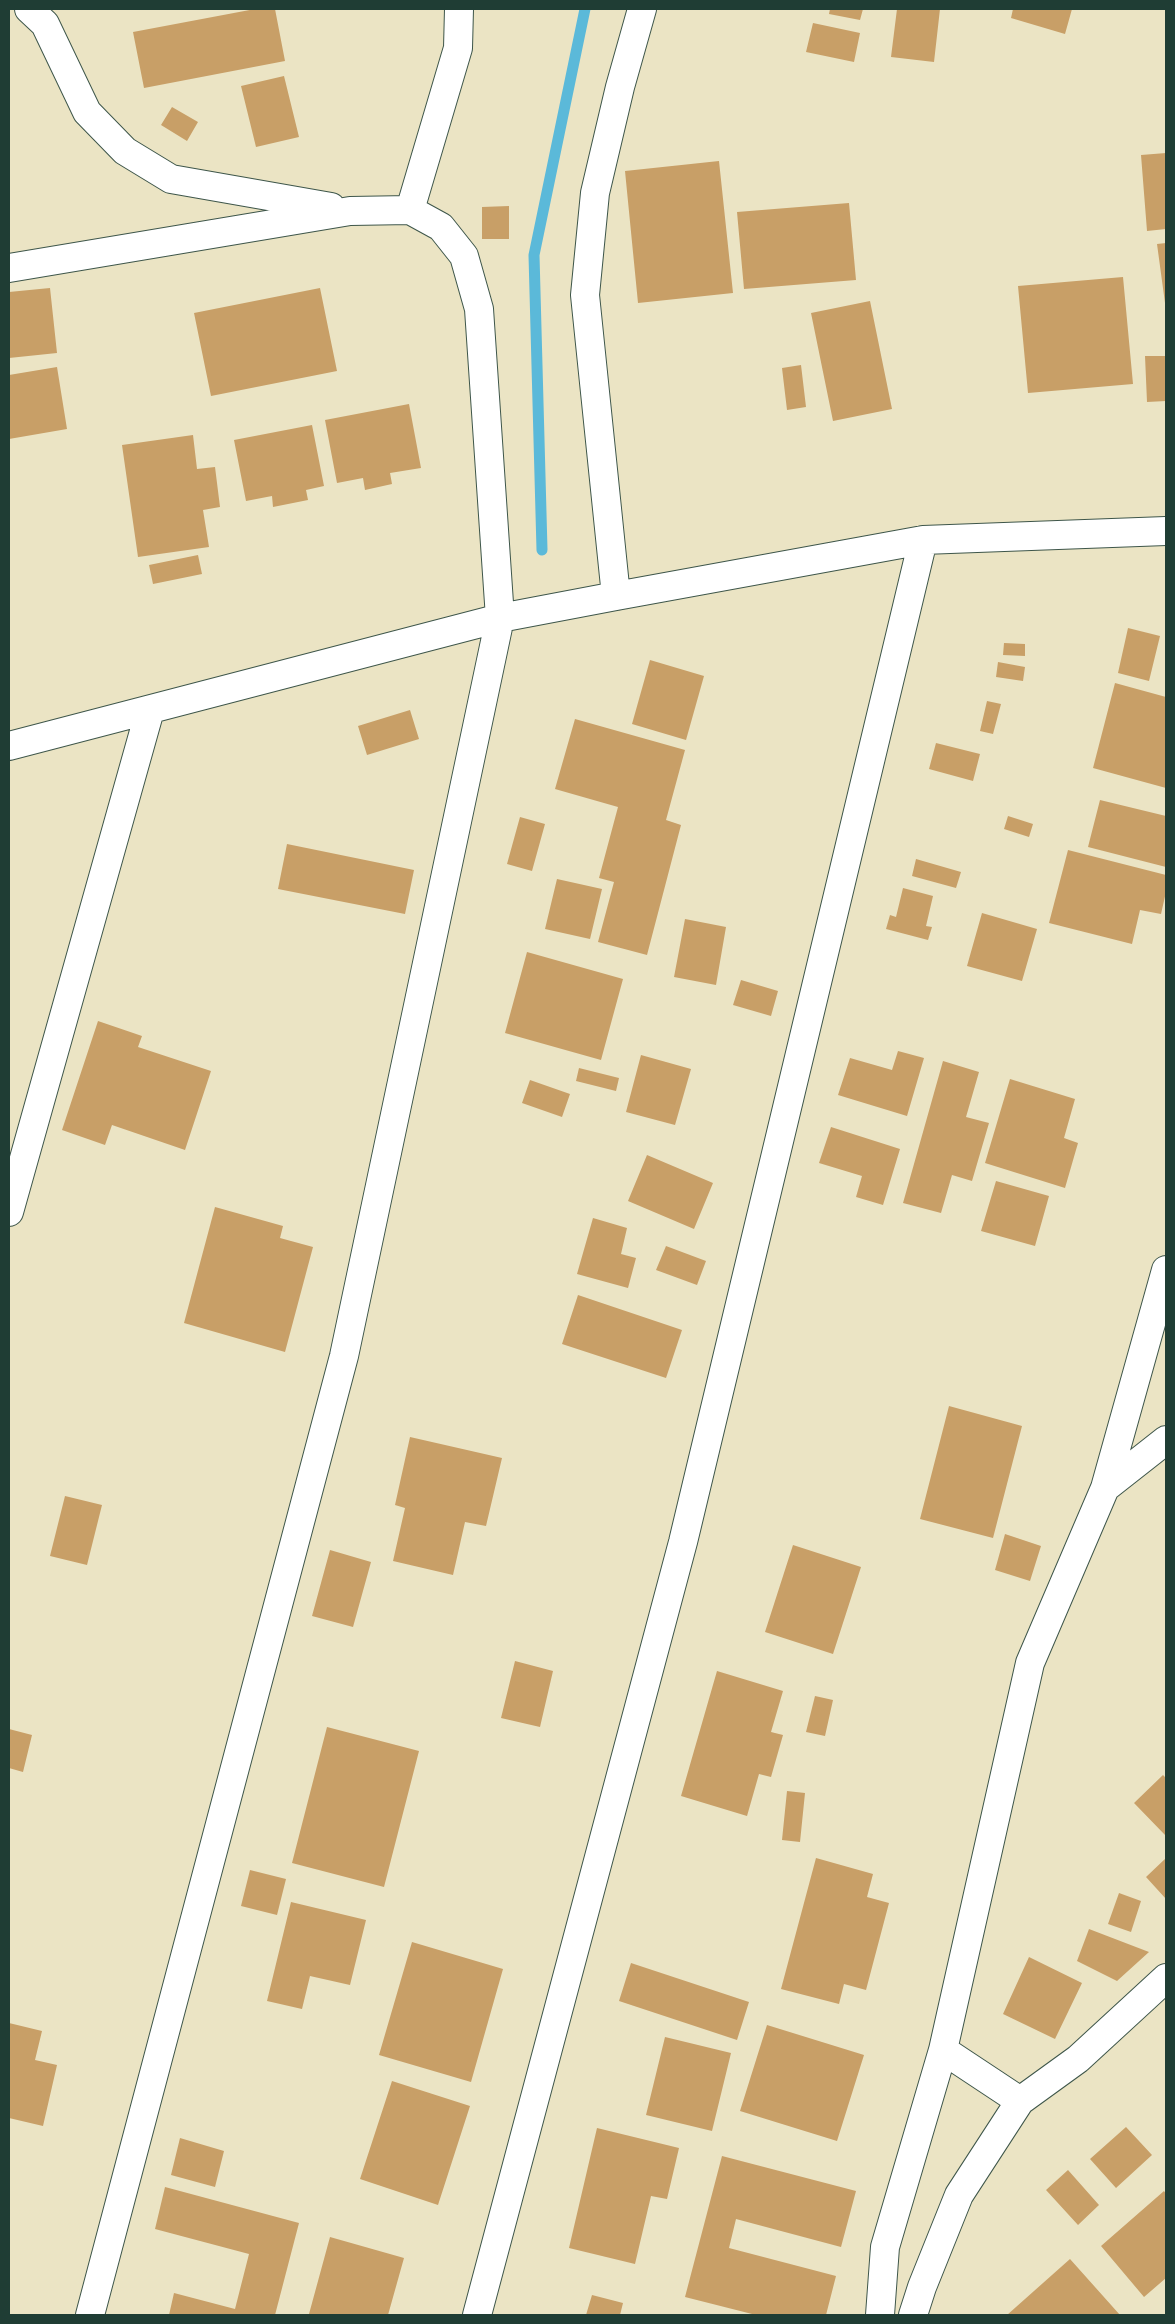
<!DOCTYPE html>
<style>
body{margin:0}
#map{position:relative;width:1175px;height:2324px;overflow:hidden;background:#ebe4c4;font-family:"Libre Caslon Text",serif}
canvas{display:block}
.frame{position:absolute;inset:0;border:10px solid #1f3d34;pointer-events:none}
</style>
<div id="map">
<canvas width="1175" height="2324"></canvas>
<div class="frame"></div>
</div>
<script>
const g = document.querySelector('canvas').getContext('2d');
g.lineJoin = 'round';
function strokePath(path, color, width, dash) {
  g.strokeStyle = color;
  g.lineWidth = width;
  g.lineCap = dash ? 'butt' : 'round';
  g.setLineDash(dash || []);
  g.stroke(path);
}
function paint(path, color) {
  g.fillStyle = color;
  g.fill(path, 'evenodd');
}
const stream = new Path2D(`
 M542 550 534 255 585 9`);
const building = new Path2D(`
 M255 9H275L285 61 144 88 133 32Z
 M830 9H863L860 20 829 14Z
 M897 9H940L934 62 891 57Z
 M1013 9H1072L1065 34 1011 18Z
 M813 23 860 33 854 62 806 52Z
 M284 76 299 137 256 147 241 86Z
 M172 107 198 122 187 141 161 125Z
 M1166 153V229L1147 231 1141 155Z
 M719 161 733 293 638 303 625 171Z
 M849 203 856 280 744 289 737 212Z
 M509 206V239H482V207Z
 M1166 243V302L1165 303 1157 244Z
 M1123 277 1133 384 1028 393 1018 286Z
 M50 288 57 353 9 358V292Z
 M320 288 337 371 211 396 194 313Z
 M870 301 892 409 833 421 811 313Z
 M1145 356H1166V401L1147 402Z
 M801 365 806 407 787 410 782 368Z
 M57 367 67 429 9 439V375Z
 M409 404 421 468 390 473 392 484 365 490 363 478 337 483 325 420Z
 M312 425 324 486 306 490 308 500 273 507 272 496 246 501 234 440Z
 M193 435 197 469 215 467 220 507 203 510 209 547 138 557 122 445Z
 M198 555 202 574 153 584 149 565Z
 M1128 628 1160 636 1149 681 1118 673Z
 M1004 643 1025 644V656L1003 655Z
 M650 660 704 676 686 740 632 724Z
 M998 662 1025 667 1023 681 996 677Z
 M1115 683 1166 697V788L1093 768Z
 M987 701 1001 704 993 734 980 731Z
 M410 710 419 739 367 755 358 726Z
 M575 719 685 750 666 820 681 825 647 955 598 942 614 882 599 878 618 807 555 789Z
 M936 743 980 754 973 781 929 769Z
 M1100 800 1166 816V867L1088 847Z
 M1008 816 1033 824 1029 837 1004 829Z
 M520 817 545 824 532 871 507 864Z
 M287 844 414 870 405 914 278 889Z
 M1068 850 1166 875V892L1161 914 1140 910 1132 944 1049 923Z
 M916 859 961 872 956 888 912 876Z
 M557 879 602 889 590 939 545 929Z
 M903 888 933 896 926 926 932 927 928 940 886 929 890 915 896 917Z
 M982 913 1037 929 1022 981 967 966Z
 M685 919 726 927 716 985 674 977Z
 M527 952 623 979 601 1060 505 1033Z
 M741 980 778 991 771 1016 733 1005Z
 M98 1021 142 1036 138 1047 211 1071 185 1150 112 1125 105 1145 62 1130Z
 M898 1051 924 1058 907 1116 838 1095 850 1058 892 1070Z
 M641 1055 691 1069 675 1125 626 1112Z
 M943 1061 979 1072 966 1117 989 1123 972 1181 952 1175 941 1213 903 1203Z
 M579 1068 619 1078 616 1091 576 1081Z
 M1010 1079 1075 1099 1064 1138 1078 1143 1065 1188 985 1163Z
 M530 1080 570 1094 562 1117 522 1103Z
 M831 1127 900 1149 883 1205 856 1197 862 1176 819 1163Z
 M647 1155 713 1183 694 1229 628 1201Z
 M996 1181 1049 1196 1035 1246 981 1231Z
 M215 1207 283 1226 280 1238 313 1247 285 1352 184 1323Z
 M593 1218 627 1228 621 1254 636 1258 628 1288 577 1274Z
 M666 1246 706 1261 697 1285 656 1270Z
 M578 1295 682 1330 666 1378 562 1344Z
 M949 1406 1022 1426 993 1538 920 1519Z
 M410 1437 502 1458 486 1526 465 1522 453 1575 393 1561 405 1508 395 1505Z
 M65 1496 102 1505 87 1565 50 1556Z
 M1005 1534 1041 1546 1030 1581 995 1570Z
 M793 1545 861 1567 833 1654 765 1632Z
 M330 1550 371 1562 353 1627 312 1616Z
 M515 1661 553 1671 540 1727 501 1718Z
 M717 1671 783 1691 771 1732 783 1735 771 1777 759 1774 747 1816 681 1796Z
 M815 1696 833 1700 825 1736 806 1732Z
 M327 1727 419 1751 384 1887 292 1863Z
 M9 1729 32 1735 23 1772 9 1768Z
 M1163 1775 1166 1778V1836L1134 1803Z
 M787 1791 805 1793 800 1842 782 1840Z
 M816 1858 873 1874 867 1897 889 1903 866 1990 844 1984 839 2004 781 1989Z
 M1166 1858V1899L1146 1877Z
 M250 1870 286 1879 277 1915 241 1906Z
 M1119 1893 1141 1901 1131 1932 1108 1924Z
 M291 1902 366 1920 350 1985 310 1976 302 2009 267 2001Z
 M1089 1929 1149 1952 1117 1981 1077 1961Z
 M412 1942 503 1969 471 2082 379 2055Z
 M1029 1957 1082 1983 1055 2039 1003 2014Z
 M631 1963 749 2002 737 2040 619 2001Z
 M9 2023 42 2031 35 2060 57 2065 43 2126 9 2118Z
 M767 2025 864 2055 837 2141 740 2111Z
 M665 2037 731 2053 712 2131 646 2115Z
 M392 2081 470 2106 438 2205 360 2179Z
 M1126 2127 1152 2155 1116 2188 1090 2159Z
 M597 2128 679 2148 667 2199 651 2196 635 2264 569 2248Z
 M180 2138 224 2151 215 2187 171 2175Z
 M722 2156 856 2191 841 2247 736 2219 729 2248 836 2276 826 2315H756L685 2297Z
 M1068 2170 1099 2205 1078 2225 1046 2190Z
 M165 2187 299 2223 275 2315H169L174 2293 235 2309 249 2254 155 2229Z
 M1164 2191 1166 2194V2278L1144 2297 1101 2246Z
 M330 2237 404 2258 388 2315 309 2314Z
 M1070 2259 1120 2315H1007Z
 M592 2295 623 2303 620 2315H586Z`);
const minor = new Path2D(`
 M29 9 45 24 87 112 125 151 171 179 331 207
 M410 210 458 48 459 9
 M9 268 350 211 410 210 441 227 464 256 479 309 500 618 344 1356 90 2315
 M616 596 585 295 595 193 620 87 642 9
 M9 746 500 618 616 596 923 540 1166 531
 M9 1212 150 710
 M1105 1488 1166 1440
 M943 2050 1020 2101
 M477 2315 683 1542 923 540
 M880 2315 885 2247 943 2050 1030 1663 1105 1488 1166 1270
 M913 2315 922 2287 959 2195 1020 2101 1078 2059 1166 1978`);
strokePath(stream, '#5bb9d9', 11);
paint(building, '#c89f67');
strokePath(minor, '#3e564a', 30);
strokePath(minor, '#fff', 28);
</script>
